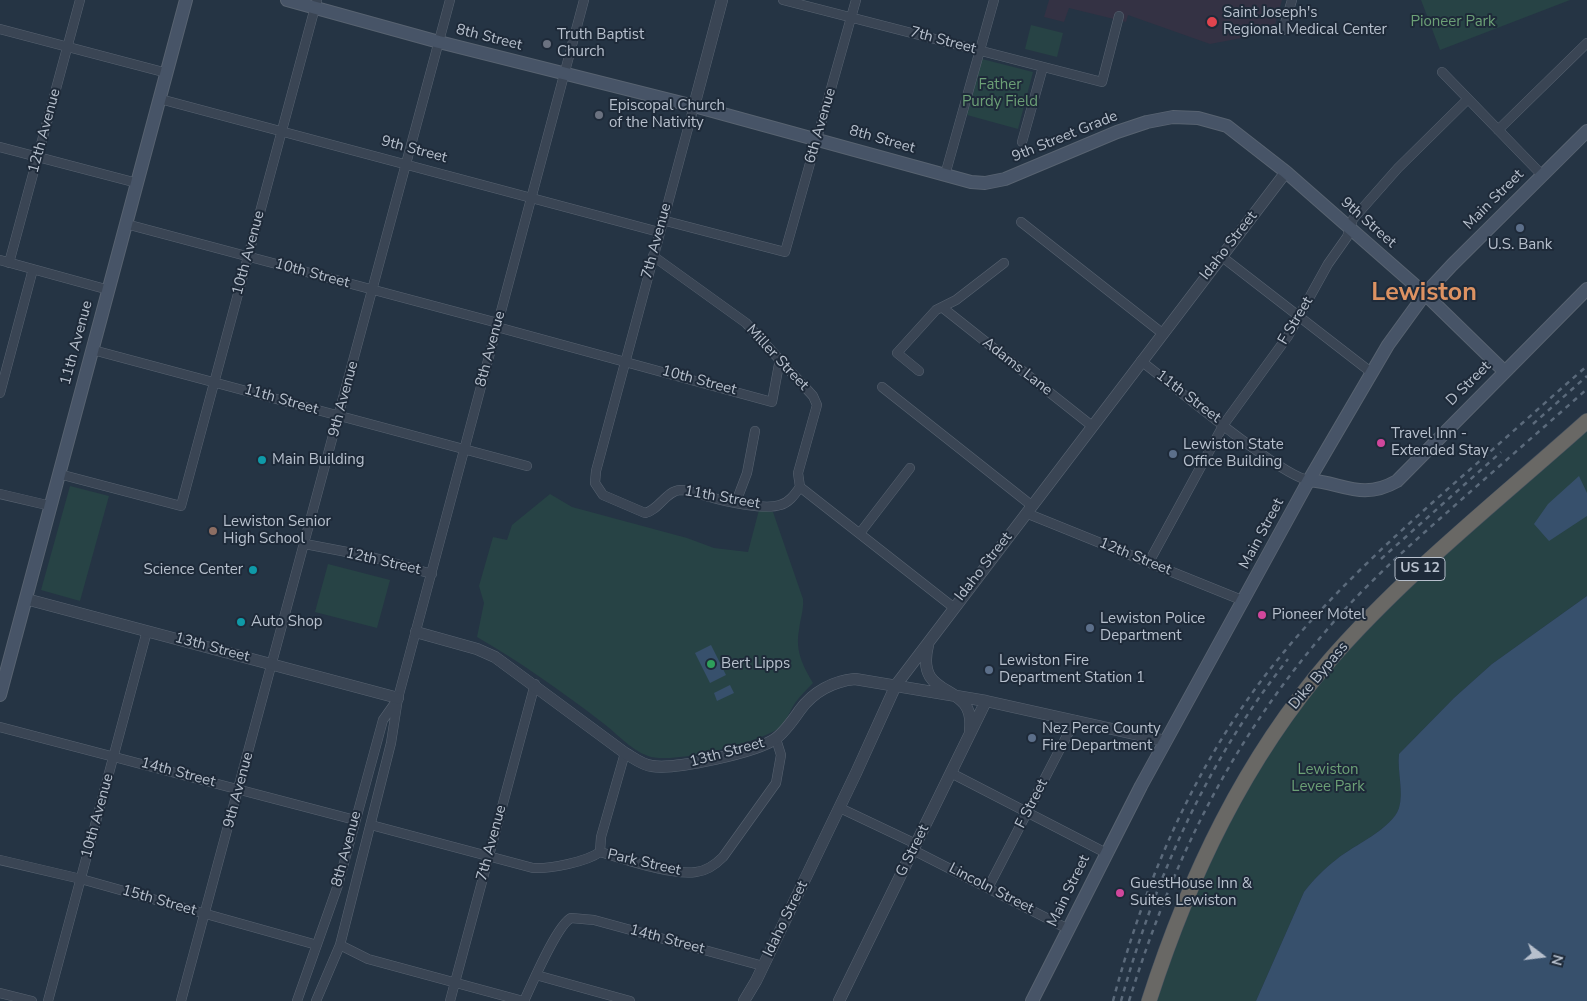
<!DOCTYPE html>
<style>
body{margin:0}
#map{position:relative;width:1587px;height:1001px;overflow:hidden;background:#253444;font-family:"Nunito Sans",sans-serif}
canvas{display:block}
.north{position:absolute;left:1517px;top:931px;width:50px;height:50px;-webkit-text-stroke:4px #1e2a39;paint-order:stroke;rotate:105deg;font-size:14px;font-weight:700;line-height:20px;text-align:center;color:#b7c0cd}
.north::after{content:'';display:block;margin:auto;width:18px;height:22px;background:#b7c0cd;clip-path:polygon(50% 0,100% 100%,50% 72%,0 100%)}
</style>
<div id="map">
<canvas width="1587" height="1001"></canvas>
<div class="north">N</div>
</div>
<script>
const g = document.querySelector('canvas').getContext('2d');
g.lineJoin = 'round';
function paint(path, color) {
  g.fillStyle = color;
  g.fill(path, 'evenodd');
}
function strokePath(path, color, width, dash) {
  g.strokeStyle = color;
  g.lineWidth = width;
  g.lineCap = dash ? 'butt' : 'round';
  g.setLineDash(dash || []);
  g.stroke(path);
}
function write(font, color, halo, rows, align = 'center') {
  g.font = font + ' "Nunito Sans",sans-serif';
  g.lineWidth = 4;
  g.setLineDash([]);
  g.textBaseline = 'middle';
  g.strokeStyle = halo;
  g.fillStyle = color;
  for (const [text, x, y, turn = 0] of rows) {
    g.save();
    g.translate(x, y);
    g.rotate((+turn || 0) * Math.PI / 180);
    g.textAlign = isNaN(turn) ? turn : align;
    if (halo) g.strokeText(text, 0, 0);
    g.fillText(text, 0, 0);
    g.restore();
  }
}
const medical = new Path2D(`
 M1049 0H1282L1273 32 1210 44 1128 15 1126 22 1069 8 1064 22 1044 17Z`);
const green = new Path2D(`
 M1421 0H1570L1440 50Z
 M1031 25 1063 33 1057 57 1025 49Z
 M982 59 1033 72 1018 129 967 115Z
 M1587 421V596L1492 664 1454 698 1399 754C1397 771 1404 792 1399 808 1392 829 1354 845 1337 859 1324 869 1314 879 1304 892L1256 1001H1149L1209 844 1329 661Z
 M70 486 109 496 80 601 41 590Z
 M550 494 572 507 687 538 714 548 748 552 759 510 773 512 803 599C804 610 800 619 799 630 795 651 803 666 813 683 807 689 800 696 795 703 790 710 786 723 779 728 758 743 671 765 648 756 629 749 615 731 599 720 560 690 520 662 477 637L484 603 479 586 493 537 507 540 512 525Z
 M328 564 390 580 377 628 315 612Z`);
const water = new Path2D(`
 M1579 476 1587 493V516L1549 541 1534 524 1548 504Z
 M1587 596V1001H1256L1304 892C1314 879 1324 869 1337 859 1354 845 1392 829 1399 808 1404 792 1397 771 1399 754L1454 698 1492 664Z
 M711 645 726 675 710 683 695 653Z
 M730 685 734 693 717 701 714 693Z`);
const minor = new Path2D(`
 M783 0 1102 82 1119 16
 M0 29 167 73
 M1283 30 1292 0
 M1442 72 1542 175
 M160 99 659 232
 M694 106 596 471 595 483 603 495 645 513C659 510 666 491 680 490 690 490 701 495 710 497 726 502 765 510 780 505 789 503 795 494 800 487
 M1498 130 1587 43
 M1022 142 1043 67
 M0 147 137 183
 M945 175 994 0
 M662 220 785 252 856 0
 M1021 222 1162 333
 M126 224 498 323
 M653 256 746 323 813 396 817 405 798 473 800 487 953 607
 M1221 256 1372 373
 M0 260 109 290
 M9 263 80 0
 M943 308 1092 426
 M497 327 772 402 780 359
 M93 350 527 466
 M1141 361C1169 382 1284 479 1309 480
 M919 371 897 353 936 310 956 300 1004 263
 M882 387 1031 505
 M0 393 33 269
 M59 474 181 506 317 0
 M0 494 51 506
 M736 502 747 473 755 431
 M1026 513 1244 601
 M860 533 910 468
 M305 544 368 556 432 574
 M1149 562 1224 424 1288 336 1328 264 1347 237 1353 219 1398 168 1467 100
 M0 727 355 820
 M951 773 1106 853
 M840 808 916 844
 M371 825 533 868C550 869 586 862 600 852 624 859 672 876 696 872 707 871 716 864 723 857L776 783 781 755 776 739
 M913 850 1068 929
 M600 852 601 837 625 753
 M0 860 81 879 317 945
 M988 888 1075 720
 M340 945 368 959 523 1001
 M536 975 630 1001
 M0 993 32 1001
 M48 1001 147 631
 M181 1001 450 0
 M297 1001 338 885 383 720 395 703
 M316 1001 340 945 391 743 398 698 584 0
 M450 1001 535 684
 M524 1001C532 984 557 925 571 918L594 920 763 966`);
const tertiary = new Path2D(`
 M694 106 722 0
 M26 599 398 698
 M416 632 477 649 495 657 625 753C634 758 642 765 652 766 675 770 756 752 775 739 785 732 793 720 800 710 813 692 833 681 855 679L986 701 1166 741
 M928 645C914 703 976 679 970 730
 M744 1001 756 981 856 773 896 685 1286 172
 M839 1001 986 701`);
const secondary = new Path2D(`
 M287 0 439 42 694 106 971 182 985 183 1005 179 1117 132 1147 122 1173 117 1198 118 1227 126 1286 172 1425 294 1504 371
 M1309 480C1343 483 1362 501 1397 481L1587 289
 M0 695 186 0
 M1032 1001 1141 786 1309 480 1388 345 1425 294 1452 265 1587 131`);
const trunk = new Path2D(`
 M1149 1001C1189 877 1244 760 1330 660 1407 572 1500 499 1587 421`);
const rail = new Path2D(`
 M1533 424 1587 376
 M1381 559 1501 452
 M1113 1001C1143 888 1188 780 1258 685 1313 611 1381 548 1450 487 1496 447 1541 406 1587 366
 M1121 1001C1156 876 1207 761 1288 659
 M1129 1001C1174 857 1232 739 1331 625 1368 582 1410 545 1452 508 1497 468 1542 429 1587 389`);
const markers = [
 [1212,22,6,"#e0444e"],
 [547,44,5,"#6b7280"],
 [599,115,5,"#6b7280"],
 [1520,228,5,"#5c6f8a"],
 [1381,443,5,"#d1479c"],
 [1173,454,5,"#5c6f8a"],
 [262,460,5,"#0f9aa8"],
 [213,531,5,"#8d6e63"],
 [253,570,5,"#0f9aa8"],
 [1262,615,5,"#d1479c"],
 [241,622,5,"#0f9aa8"],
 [1090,628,5,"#5c6f8a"],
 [711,664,5,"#2e9e5b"],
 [989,670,5,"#5c6f8a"],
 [1032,738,5,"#5c6f8a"],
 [1120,893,5,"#d1479c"]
];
const shields = [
 [1420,569,50]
];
const shieldNames = [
 ["US 12",1420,569]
];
const poiNames = [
 ["Saint Joseph's",1223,13],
 ["Regional Medical Center",1223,30],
 ["Truth Baptist",557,35],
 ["Church",557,52],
 ["Episcopal Church",609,106],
 ["of the Nativity",609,123],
 ["U.S. Bank",1520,245,"center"],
 ["Travel Inn -",1391,434],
 ["Extended Stay",1391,451],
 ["Lewiston State",1183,445],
 ["Office Building",1183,462],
 ["Main Building",272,460],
 ["Lewiston Senior",223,522],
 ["High School",223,539],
 ["Science Center",243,570,"right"],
 ["Pioneer Motel",1272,615],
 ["Lewiston Police",1100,619],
 ["Department",1100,636],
 ["Auto Shop",251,622],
 ["Lewiston Fire",999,661],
 ["Department Station 1",999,678],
 ["Bert Lipps",721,664],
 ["Nez Perce County",1042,729],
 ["Fire Department",1042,746],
 ["GuestHouse Inn &",1130,884],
 ["Suites Lewiston",1130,901]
];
const parkNames = [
 ["Pioneer Park",1453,22],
 ["Father",1000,85],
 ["Purdy Field",1000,102],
 ["Lewiston",1328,770],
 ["Levee Park",1328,787]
];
const streetNames = [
 ["8th Street",489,38,14],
 ["7th Street",943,41,15],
 ["6th Avenue",821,126,-74],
 ["12th Avenue",45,131,-75],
 ["9th Street Grade",1065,137,-22],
 ["8th Street",882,140,16],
 ["9th Street",414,150,15],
 ["Main Street",1494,200,-45],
 ["9th Street",1368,223,41],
 ["7th Avenue",657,241,-75],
 ["Idaho Street",1229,246,-52],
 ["10th Avenue",249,253,-75],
 ["10th Street",312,274,15],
 ["F Street",1296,321,-59],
 ["11th Avenue",77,343,-75],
 ["8th Avenue",491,349,-75],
 ["Miller Street",777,358,47],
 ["Adams Lane",1017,367,38],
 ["10th Street",699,381,15],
 ["D Street",1469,384,-45],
 ["11th Street",1188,397,37],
 ["9th Avenue",344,399,-75],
 ["11th Street",281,400,16],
 ["11th Street",722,498,10],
 ["Main Street",1262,534,-62],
 ["12th Street",1135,557,22],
 ["12th Street",383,562,13],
 ["Idaho Street",984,567,-52],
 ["13th Street",212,648,15],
 ["Dike Bypass",1319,676,-50],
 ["13th Street",727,753,-15],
 ["14th Street",178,773,15],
 ["9th Avenue",239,790,-75],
 ["F Street",1032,804,-63],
 ["10th Avenue",98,816,-75],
 ["7th Avenue",492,843,-75],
 ["8th Avenue",347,849,-75],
 ["G Street",913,851,-64],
 ["Park Street",644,863,13],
 ["Lincoln Street",991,889,27],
 ["Main Street",1069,891,-64],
 ["15th Street",159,901,16],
 ["Idaho Street",786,919,-64],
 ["14th Street",667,940,15]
];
const townNames = [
 ["Lewiston",1424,294]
];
paint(medical, '#343244');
paint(green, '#274345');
paint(water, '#37506c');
strokePath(minor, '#586371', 10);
strokePath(tertiary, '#586371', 12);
strokePath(secondary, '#586371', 14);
strokePath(trunk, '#44505e', 16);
strokePath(minor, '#3a4554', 9);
strokePath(tertiary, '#3a4554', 11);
strokePath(secondary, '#475467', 12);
strokePath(trunk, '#696865', 15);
strokePath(rail, '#5b6a7b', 2.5, [5, 5]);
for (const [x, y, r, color] of markers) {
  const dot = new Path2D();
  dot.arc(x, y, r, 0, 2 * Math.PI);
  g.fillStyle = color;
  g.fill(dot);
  strokePath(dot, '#1e2a39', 2);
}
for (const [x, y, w] of shields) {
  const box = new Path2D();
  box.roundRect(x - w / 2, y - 11.5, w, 23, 4);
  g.fillStyle = '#1e2a39';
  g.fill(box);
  strokePath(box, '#b7c0cd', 1);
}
write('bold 14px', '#b7c0cd', null, shieldNames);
write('15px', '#b7c0cd', '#1e2a39', poiNames, 'left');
write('15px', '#6ca076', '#1e2a39', parkNames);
write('15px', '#b7c0cd', '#1e2a39', streetNames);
write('bold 25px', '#dd9262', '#1e2a39', townNames);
</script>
